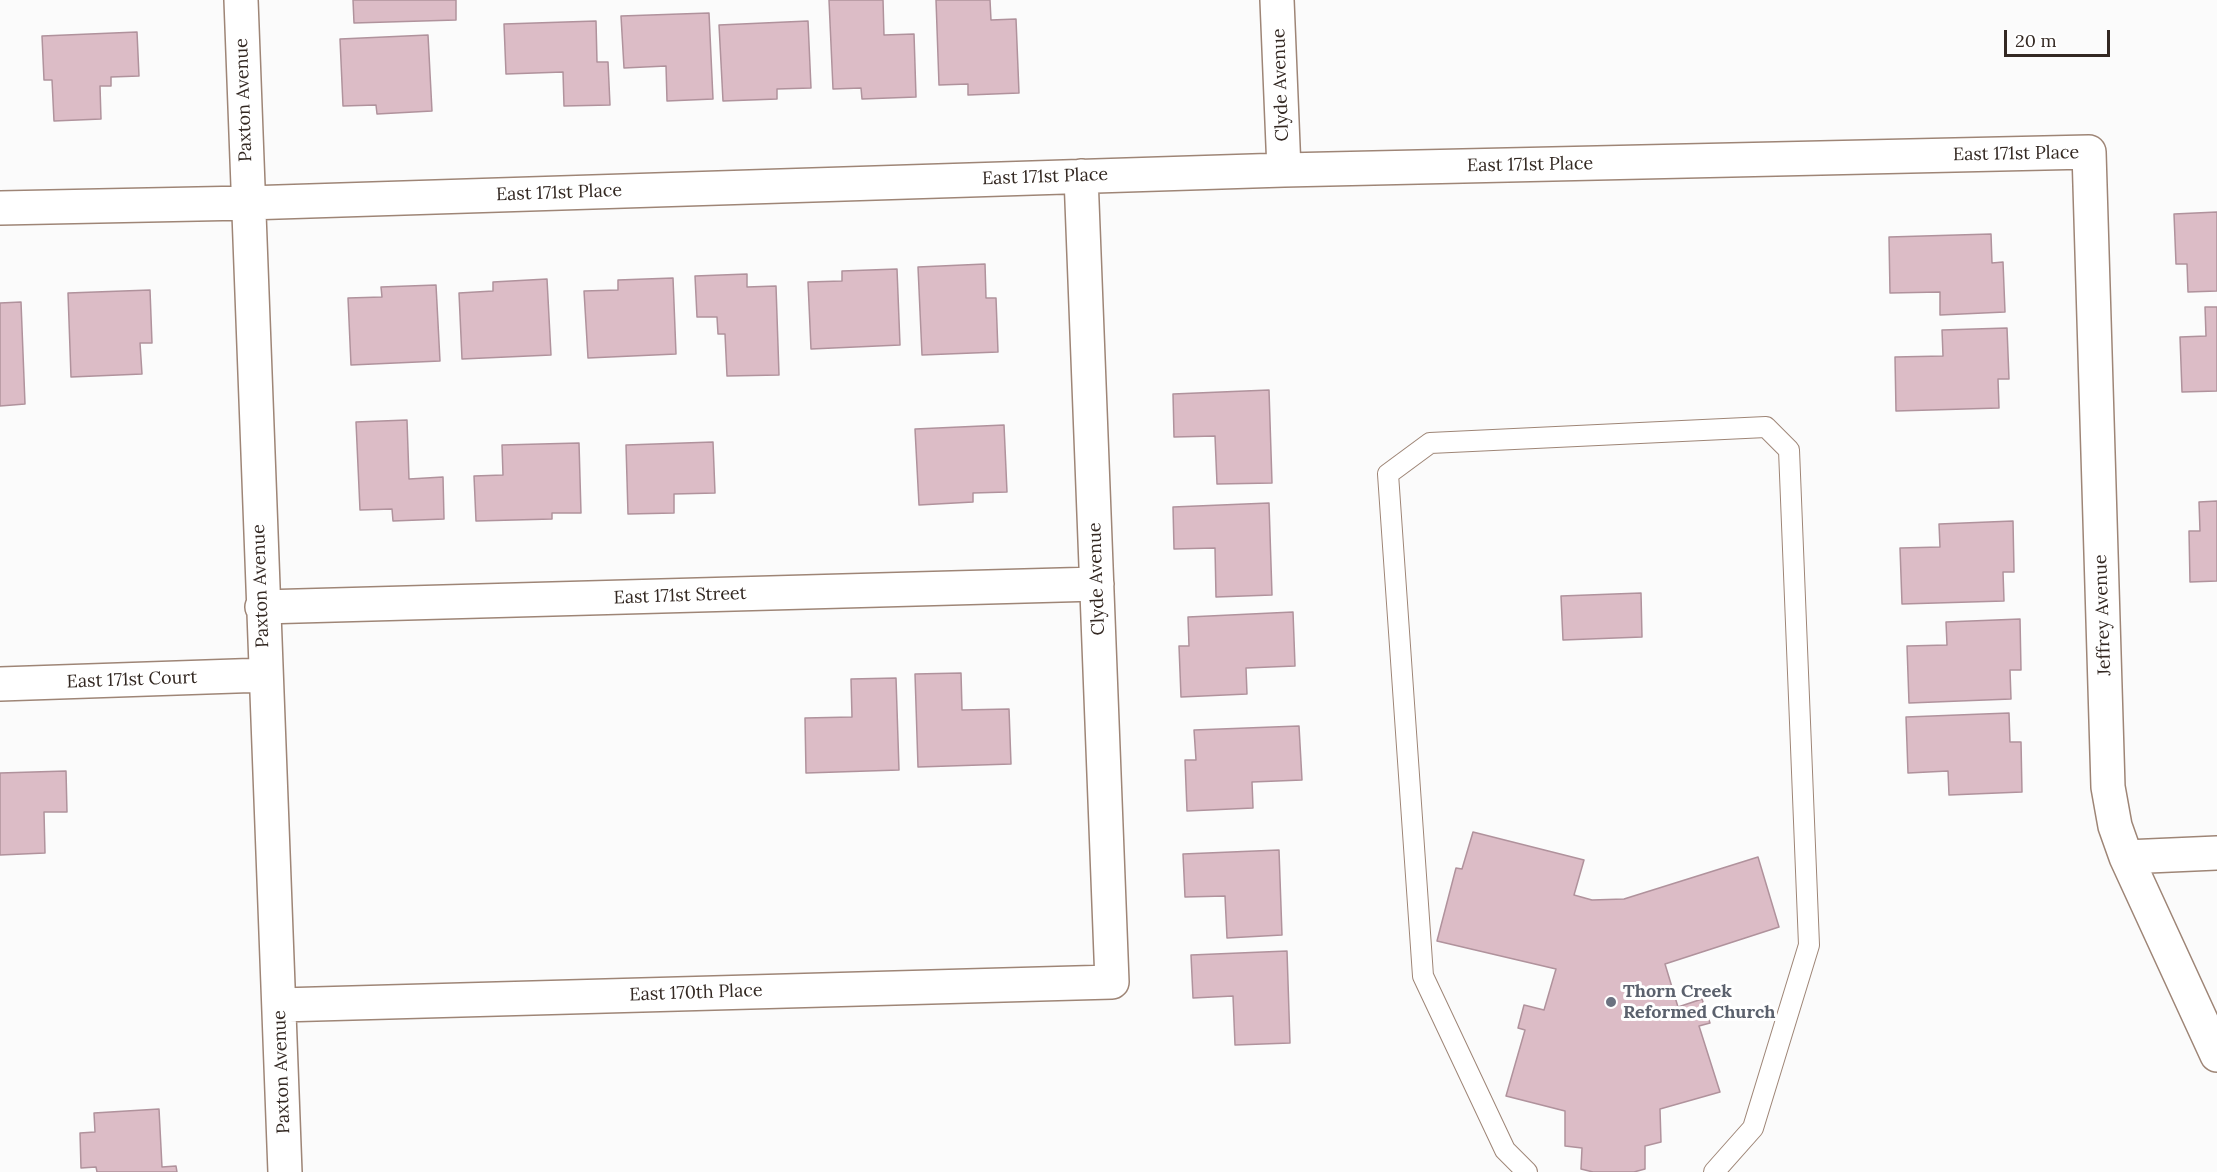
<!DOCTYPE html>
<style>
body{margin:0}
#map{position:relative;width:2217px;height:1172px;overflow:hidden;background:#fbfbfb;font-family:Lora,serif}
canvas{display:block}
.scale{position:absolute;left:2004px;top:30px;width:106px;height:27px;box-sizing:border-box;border:3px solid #332822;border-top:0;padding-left:8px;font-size:18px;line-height:21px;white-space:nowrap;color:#332822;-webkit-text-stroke:4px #fff;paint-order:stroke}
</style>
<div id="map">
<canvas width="2217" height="1172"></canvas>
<div class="scale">20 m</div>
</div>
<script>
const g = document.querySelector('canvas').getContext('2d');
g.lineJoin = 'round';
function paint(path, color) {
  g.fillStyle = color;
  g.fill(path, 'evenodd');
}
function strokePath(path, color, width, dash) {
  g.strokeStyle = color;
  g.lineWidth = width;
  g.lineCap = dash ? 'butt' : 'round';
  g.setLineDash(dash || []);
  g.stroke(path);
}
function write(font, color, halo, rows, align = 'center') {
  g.font = font + ' Lora,serif';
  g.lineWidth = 6;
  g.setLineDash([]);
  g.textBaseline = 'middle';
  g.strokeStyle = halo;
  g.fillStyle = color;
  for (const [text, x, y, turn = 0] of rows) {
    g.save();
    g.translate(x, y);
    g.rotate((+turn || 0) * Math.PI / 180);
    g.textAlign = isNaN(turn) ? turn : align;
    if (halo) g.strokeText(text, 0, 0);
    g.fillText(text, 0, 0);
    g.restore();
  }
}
const building = new Path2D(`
 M353 0H456V20L354 23Z
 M829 0H883L884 35 914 34 916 97 862 99 861 88 833 89Z
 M936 0H990L991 20 1016 19 1019 93 968 95V84L939 85Z
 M709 13 713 99 667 101 666 66 624 68 621 16Z
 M596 21 597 62H608L610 105 564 106 563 72 506 74 504 24Z
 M808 21 811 88 777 89V99L723 101 719 25Z
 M137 32 139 76 111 77V86H100L101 119 54 121 52 80H44L42 36Z
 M428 35 432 111 377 114 376 105 343 106 340 39Z
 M2217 212V291L2188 292 2187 264H2176L2174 214Z
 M1991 234 1992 263 2003 262 2005 312 1940 315V292L1890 293 1889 237Z
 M985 264 986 298H996L998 352 922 355 918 267Z
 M897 269 900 345 811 349 808 282 842 281V271Z
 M747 274V287L776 286 779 375 727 376 725 334H718L717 317H697L695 276Z
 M673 278 676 354 588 358 584 291 618 290V280Z
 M547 279 551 355 462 359 459 293 493 291V282Z
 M436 285 440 361 351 365 348 298 382 297 381 287Z
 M150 290 152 343H140L142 374 71 377 68 293Z
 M21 302 25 404 0 406V303Z
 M2205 307H2217V391L2182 392 2180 337 2206 336Z
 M2007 328 2009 379H1998L1999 408 1896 411 1895 357 1943 356 1942 330Z
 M1269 390 1272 483 1217 484 1215 436 1174 437 1173 394Z
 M407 420 409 479 443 477 444 519 393 521 392 509 360 510 356 422Z
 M1004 425 1007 492 973 493V502L919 505 915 429Z
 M713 442 715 493 674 494V513L628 514 626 445Z
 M579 443 581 513H552V519L476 521 474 476 503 475 502 445Z
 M2217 501V581L2190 582 2189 531H2200L2199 502Z
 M1269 503 1272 595 1216 597 1215 548 1174 549 1173 507Z
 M2013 521 2014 572H2003L2004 601 1902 604 1900 548 1940 547 1939 524Z
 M1641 593 1642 637 1563 640 1561 596Z
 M1293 612 1295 666 1246 668 1247 694 1181 697 1179 646H1189L1188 617Z
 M2020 619 2021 670H2010L2011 699 1909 703 1907 646 1947 645 1946 622Z
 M961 673 962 710 1009 709 1011 764 918 767 915 674Z
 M896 678 899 770 806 773 805 718 852 717 851 679Z
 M2009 713 2010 742H2021L2022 792 1949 795 1948 771 1908 773 1906 717Z
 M1299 726 1302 780 1252 782 1253 808 1187 811 1185 760H1196L1194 730Z
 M66 771 67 812H44L45 853 0 855V773Z
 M1473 832 1584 860 1574 895 1592 900 1624 899 1758 857 1779 927 1665 964 1678 1007 1702 999 1710 1023 1699 1026 1720 1092 1660 1109 1661 1142 1645 1146V1169L1634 1172H1593L1581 1169 1582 1148 1565 1146V1111L1506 1096 1525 1030 1518 1028 1524 1005 1544 1010 1556 969 1437 941 1456 868 1462 869Z
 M1279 850 1282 935 1227 938 1225 896 1185 897 1183 854Z
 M1287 951 1290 1043 1235 1045 1233 996 1193 998 1191 955Z
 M159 1109 162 1167 176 1166 177 1172H97L96 1167 81 1168 80 1133 95 1132 94 1113Z`);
const lane = new Path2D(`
 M1527 1172 1505 1150 1423 976 1388 474 1430 443 1766 427 1789 450 1809 945 1753 1128 1714 1172`);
const street = new Path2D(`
 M241 0 285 1172
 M1277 0 1284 170
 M0 208 247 203 1284 170 2089 152 2108 787 2115 826 2126 857 2217 1055
 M262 607 1097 584
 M0 684 265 675
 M2126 857 2217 853
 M280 1005 1112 982 1081 176`);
const markers = [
 [1611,1002,6,"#6b7280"]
];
const streetNames = [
 ["Clyde Avenue",1281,85,-92],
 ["Paxton Avenue",244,100,-92],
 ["East 171st Place",2016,154,-1],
 ["East 171st Place",1530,165,-1],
 ["East 171st Place",1045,177,-2],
 ["East 171st Place",559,193,-2],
 ["Clyde Avenue",1097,579,-92],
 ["Paxton Avenue",261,586,-92],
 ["East 171st Street",680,596,-2],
 ["Jeffrey Avenue",2103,615,-92],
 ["East 171st Court",132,680,-2],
 ["East 170th Place",696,993,-2],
 ["Paxton Avenue",282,1072,-92]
];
const worshipNames = [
 ["Thorn Creek",1623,992],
 ["Reformed Church",1623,1013]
];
paint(building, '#dcbcc6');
strokePath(building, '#b0929c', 1.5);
strokePath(lane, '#9e8576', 22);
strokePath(street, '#9e8576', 36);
strokePath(lane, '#fff', 20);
strokePath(street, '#fff', 33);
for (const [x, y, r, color] of markers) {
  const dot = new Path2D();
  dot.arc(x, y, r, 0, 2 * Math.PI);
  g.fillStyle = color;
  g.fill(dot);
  strokePath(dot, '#fff', 2);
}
write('18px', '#332822', '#fff', streetNames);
write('bold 18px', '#5b616d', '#fff', worshipNames, 'left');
</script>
